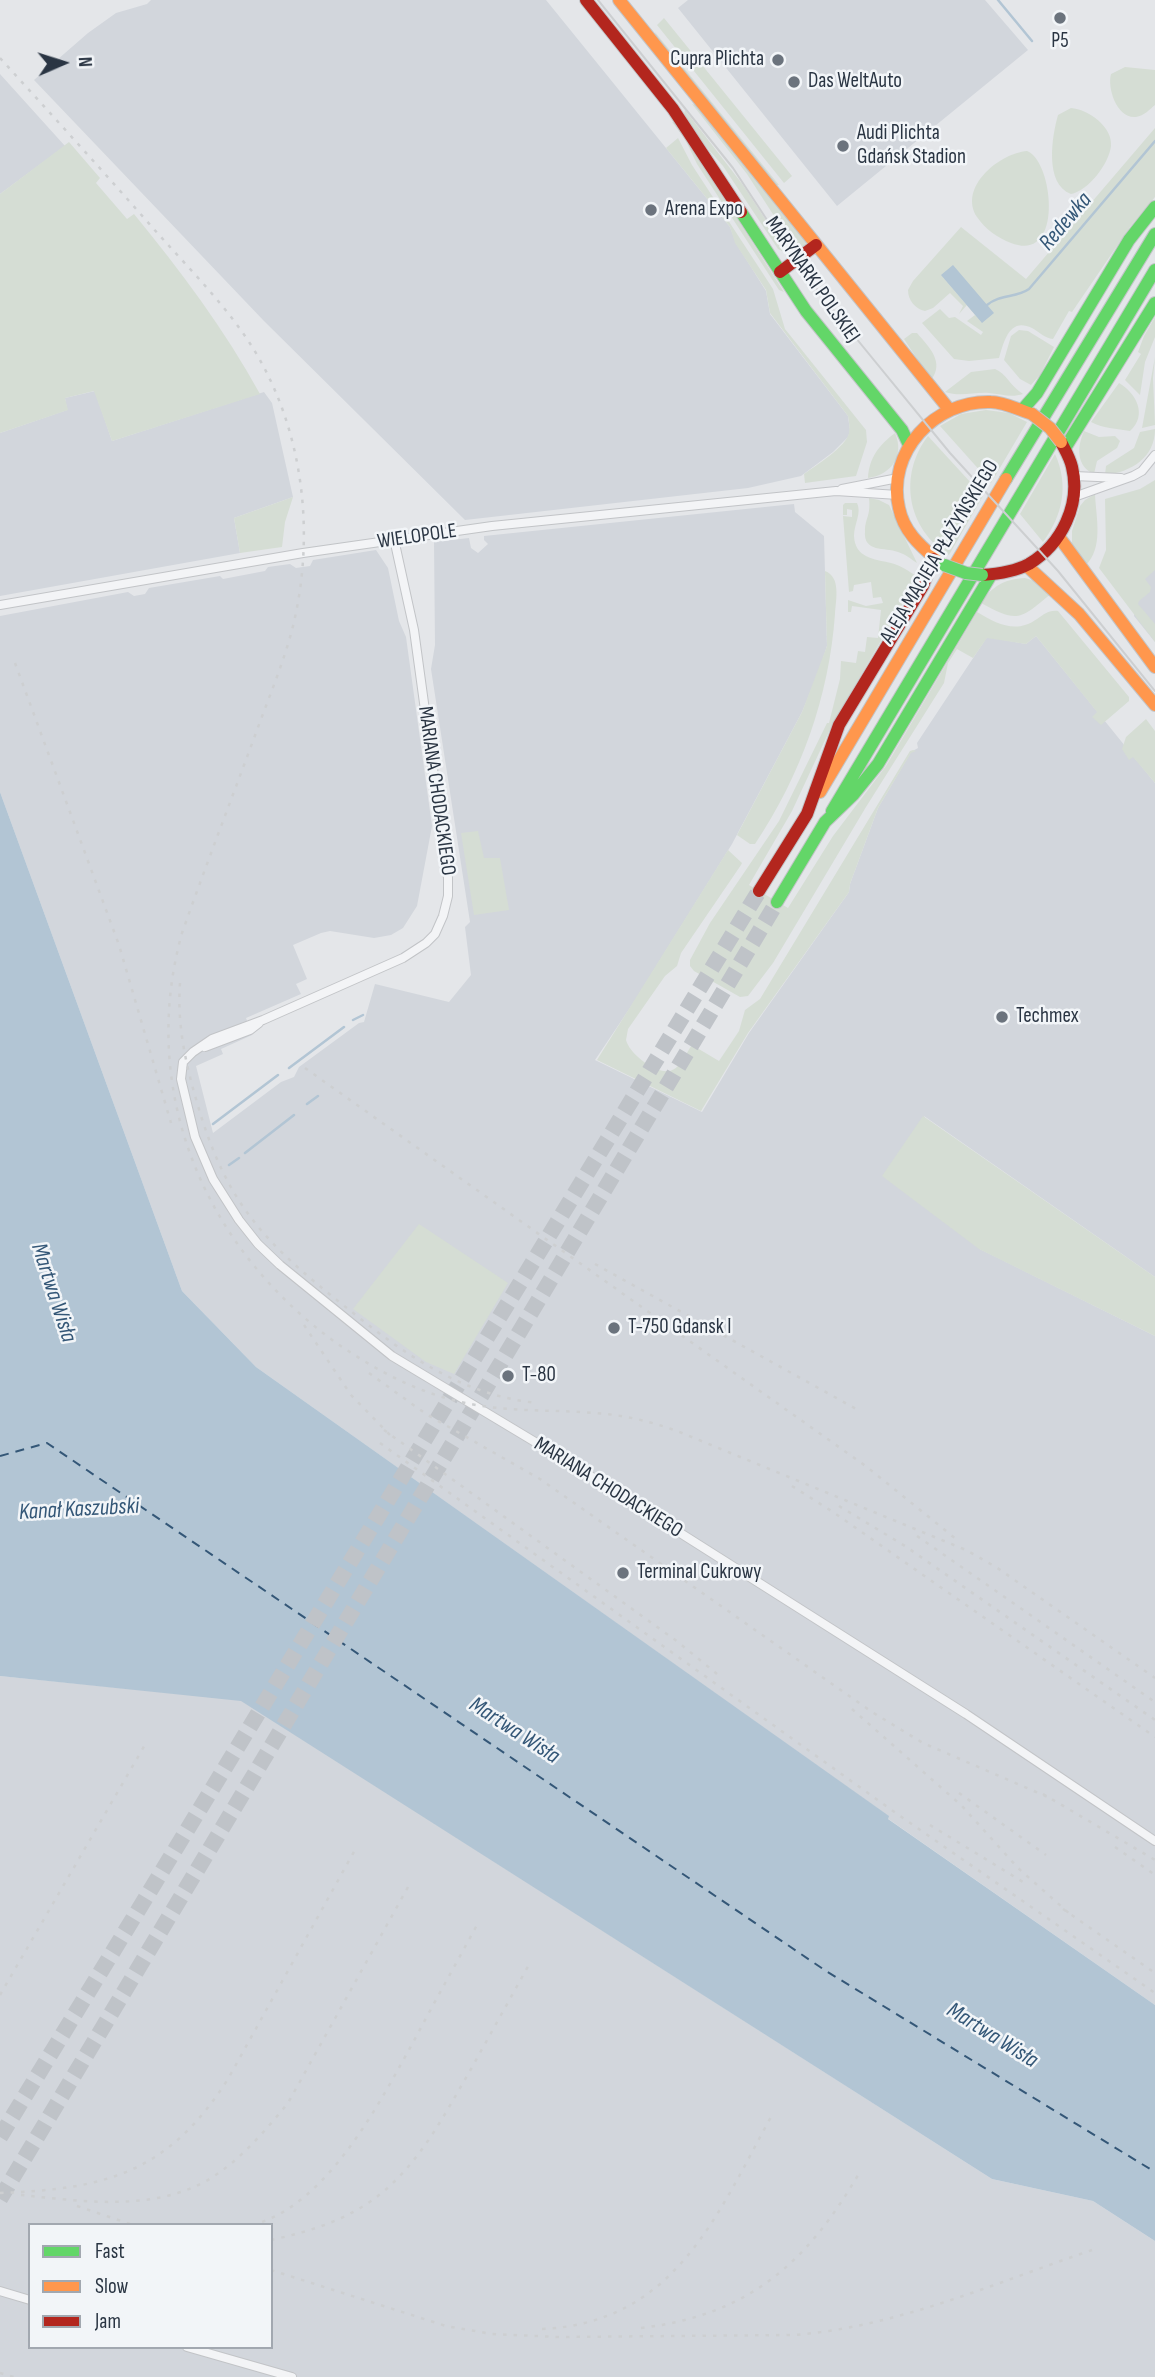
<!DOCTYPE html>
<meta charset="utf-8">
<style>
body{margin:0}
#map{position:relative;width:1155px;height:2377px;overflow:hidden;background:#e4e6e9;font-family:"Sofia Sans Condensed",sans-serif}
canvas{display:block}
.legend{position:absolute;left:28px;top:2223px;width:245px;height:126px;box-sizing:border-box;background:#f2f5f8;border:2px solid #a2a8b0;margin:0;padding:9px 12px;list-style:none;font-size:21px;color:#2a3543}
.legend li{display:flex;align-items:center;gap:14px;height:35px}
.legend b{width:35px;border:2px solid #a2a8b0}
.north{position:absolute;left:28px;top:28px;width:70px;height:70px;-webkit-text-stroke:5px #f2f5f8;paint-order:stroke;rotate:87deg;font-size:19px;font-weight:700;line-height:28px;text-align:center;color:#2a3543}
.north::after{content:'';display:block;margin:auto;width:24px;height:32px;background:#2a3543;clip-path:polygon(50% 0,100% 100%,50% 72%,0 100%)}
</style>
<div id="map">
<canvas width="1155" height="2377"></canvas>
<ul class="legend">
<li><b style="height:9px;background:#63d668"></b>Fast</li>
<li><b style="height:9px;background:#ff974d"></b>Slow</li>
<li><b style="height:9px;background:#b3261e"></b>Jam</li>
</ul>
<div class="north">N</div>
</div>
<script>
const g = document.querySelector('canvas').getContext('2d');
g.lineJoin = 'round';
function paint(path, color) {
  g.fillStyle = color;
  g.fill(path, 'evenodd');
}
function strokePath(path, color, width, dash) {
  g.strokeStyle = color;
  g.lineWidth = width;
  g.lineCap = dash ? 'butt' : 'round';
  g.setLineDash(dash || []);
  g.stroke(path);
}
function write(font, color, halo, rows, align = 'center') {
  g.font = font + ' "Sofia Sans Condensed",sans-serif';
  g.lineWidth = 5;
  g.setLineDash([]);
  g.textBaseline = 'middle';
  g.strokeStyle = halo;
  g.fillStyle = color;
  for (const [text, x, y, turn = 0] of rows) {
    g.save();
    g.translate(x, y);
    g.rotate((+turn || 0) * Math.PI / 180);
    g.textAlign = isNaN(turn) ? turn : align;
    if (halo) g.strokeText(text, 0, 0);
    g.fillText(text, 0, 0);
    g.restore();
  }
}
const built = new Path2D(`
 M151 0H546L730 227 736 243 766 291 770 314 848 416 850 431 848 437 833 452 801 476 748 488 465 520 264 321 34 80 88 33 116 13 147 4Z
 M688 0H985L1028 50 837 206 678 8Z
 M0 74 65 146 0 194Z
 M95 391 112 441 264 392 272 403 293 497 234 518 240 553 0 596V433L67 410 65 398Z
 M794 504 795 512 824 536 827 646 818 674 802 712 732 844 636 999 595 1060 702 1112 749 1033 849 892 850 884 878 808 911 752 918 748 917 743 987 637 1026 644 1036 636 1155 783V1277L924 1116 980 1249 1155 1336V2005L887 1818 888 1816 256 1367 182 1291 0 792V616L128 592 134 596 145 594 149 588 220 576 223 579 265 571 268 567 290 564 296 568 310 566 313 560 376 550 388 568 399 621 406 637 432 826 417 906 403 928 391 935 374 938 330 931 321 933 293 945 307 979 296 984 301 994 246 1018 252 1035 221 1049 223 1054 196 1066 213 1133 281 1082 294 1077 299 1067 359 1023 364 1022 375 984 449 1002 471 975 465 927 470 922 431 669 435 645 434 542 469 538 471 548 478 553 488 544 484 540V536Z
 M1155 566V642L1134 616 1142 567Z
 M0 1676 241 1700 992 2179 1093 2201 1155 2241V2377H0ZM30 2225H271V2347H30Z`);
const green = new Path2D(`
 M664 18 792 176 784 183 657 25Z
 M655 32 779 185H776L657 39Z
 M1125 67 1155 70V105C1150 109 1144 116 1136 117 1117 119 1107 88 1111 74Z
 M692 104 696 105 806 242V245L798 253 747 174Z
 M1071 108C1088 109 1113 127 1111 146 1109 164 1088 191 1071 194 1044 184 1052 136 1058 115Z
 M685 110 743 185 788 254 778 249 723 166 702 142 684 114Z
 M672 122 676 123 784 292 779 290 697 164 685 139Z
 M1155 128V197L1130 227 1072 312 1069 311 1053 339C1045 338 1039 332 1032 328 1009 317 1004 342 999 358L969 361 954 359 922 323 940 309 949 318 955 317 981 335 983 332 967 321 975 315 982 323 941 275 967 305 959 314 963 306 950 293 933 308 925 311C915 309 908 300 908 290L913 281 961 227 1026 279Z
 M678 138 692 165 773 289 785 329 866 430 867 442 856 476 805 483 804 474C815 466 846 447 849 433 850 428 849 421 848 416L770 313 766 290 735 243 730 227 666 148Z
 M69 142 100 178 96 183 127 219 134 214C180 270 225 330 260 394L112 441 94 391 65 398 68 410 0 433V194Z
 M1027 151C1053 160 1065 264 1011 243 998 238 985 229 977 217 958 187 1000 153 1027 151Z
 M1155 317V337L1145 362 1140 395 1125 380 1141 354 1138 352 1144 336Z
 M1019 330 1028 331 1054 347 1040 375 1031 385 1020 379 1004 360 1011 336Z
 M912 333H917C929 347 945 362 931 380L904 339Z
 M1155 357 1153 378 1155 425 1142 428Z
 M995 369C1006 373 1010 386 1023 394 1011 398 1001 394 989 393 974 392 960 397 945 392L971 372Z
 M1119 383C1136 393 1148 415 1130 431 1117 429 1102 428 1091 422Z
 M986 410 1009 413 1027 422 991 483 940 426 961 414Z
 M1155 429C1155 458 1131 472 1105 475L1106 466 1134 448 1140 432Z
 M1084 431 1099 437 1115 436 1120 441 1117 448 1097 461 1094 474C1076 466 1077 447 1084 431Z
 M895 433C905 456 891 475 868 478 869 458 879 445 895 433Z
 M928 436 983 496 949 555C907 529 898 475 928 436Z
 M1055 454C1069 485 1063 515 1043 542L1020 514Z
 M1155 480V570L1145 579 1151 587 1150 592 1139 601 1138 604 1155 624V642L1099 568 1106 550 1105 499 1140 489Z
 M1095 494C1096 518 1104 548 1085 566L1072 545V531L1080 506 1085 500Z
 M293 497 285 522 282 547 240 553 234 518Z
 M869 498 879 500 889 505 917 563C911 559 905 554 898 552 885 547 863 553 865 531 865 518 871 516 869 498Z
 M857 503C862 513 854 524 854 536 855 558 874 559 891 563 900 565 909 571 916 576L914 584 833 723 792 811 749 885 788 908 833 836 886 766 977 612C997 624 1016 634 1037 619 1045 614 1048 610 1058 611L1129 697V701L1101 725 1092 717 1097 712 1036 636 1026 644 987 638 973 658 957 649 948 663 944 683 866 807 773 963 748 996 740 997 694 971 690 966V960L710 923 779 821 827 723H829L840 679 841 661 856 663 858 651 865 652 867 637 878 638 881 610 852 606 851 612H848V600L866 606 883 603 881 597 873 598 871 582 854 585 853 591 849 592 843 516 852 517V510L847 509V515H843V505L845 503Z
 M825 571C841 577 836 599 835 614 829 697 801 775 755 844H750L737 835 802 712 827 646Z
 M1025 578 1038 582 1052 593C1020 619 1019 624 981 603 992 586 1005 579 1025 578Z
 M1146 719 1155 731V783L1133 757 1129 760 1122 749 1126 737Z
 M913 750 916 751 911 753 878 808 850 884 849 892 748 1033 701 1111 597 1060 728 850 742 863 741 865 681 953 677 966 665 976 628 1029 626 1040C629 1053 655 1074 670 1071 681 1068 686 1053 692 1045L719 1061 739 1031 745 1010 760 999 910 751Z
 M478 831 484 858H500L509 910 474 915 461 833Z
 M923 1116 1155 1277V1336L979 1249 882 1176Z
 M419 1224 508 1283 454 1374 426 1362 353 1309Z`);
const water = new Path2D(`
 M953 265 994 313 982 323 941 275Z
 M0 792 182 1291 256 1367 889 1816 888 1819 1155 2005V2241L1093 2201 992 2179 241 1701 0 1676Z`);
const stream = new Path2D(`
 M998 0 1032 41
 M987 305C1000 294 1016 298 1029 289L1155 141
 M353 1020 363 1015
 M289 1068 344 1027
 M307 1104 318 1096
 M213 1124 278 1075
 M245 1153 294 1115
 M229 1165 239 1158`);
const ferry = new Path2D(`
 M0 1456 47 1443 826 1971 1155 2172`);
const highwayTunnel = new Path2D(`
 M0 2137 759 891
 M0 2199 777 902`);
const street = new Path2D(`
 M1074 476 1121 478
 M842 489 898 478
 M1074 497 1133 476 1142 471 1155 455
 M394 539 414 630 448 878V896L443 916 435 934 426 943 403 958 263 1020 212 1039 193 1052 183 1062 181 1079 195 1137 213 1179 239 1220 258 1244 280 1265 392 1356 565 1460 966 1714 1155 1841
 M0 605 303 553 492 526 836 491 898 495
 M205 1047 250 1030 259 1023
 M0 2291 30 2300
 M187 2347 292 2377`);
const fast = new Path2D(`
 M741 212 806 311 902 430 909 445
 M1023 409 1037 393 1129 240 1155 207
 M1065 448 1155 303
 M1006 479 1155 234
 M832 811 1155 270
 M777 902 825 822 853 795 878 764 991 575`);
const slow = new Path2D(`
 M619 0 948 408
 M1059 537 1155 667
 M940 563C922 547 904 533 899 508 886 452 935 400 991 402 1004 402 1019 410 1032 414
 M1027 566 1079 614 1155 705
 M820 792 1006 479`);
const jam = new Path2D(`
 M586 0 673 109 741 212
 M780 272 816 245
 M982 575C998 574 1014 572 1029 564 1062 544 1081 504 1072 467 1070 458 1065 450 1061 442
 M759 891 807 814 839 725 923 586 933 559`);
const tram = new Path2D(`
 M598 0 733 168 788 252 842 321 950 453 1058 571 1155 691`);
const rail = new Path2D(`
 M0 58C51 114 102 170 152 227 183 262 218 297 245 336 303 420 317 532 292 630 283 664 269 697 257 730 232 798 206 865 182 933 138 1091 204 1247 335 1342 371 1367 410 1389 453 1400 502 1413 546 1409 595 1413 625 1415 654 1422 682 1433L966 1550 996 1567 1155 1678
 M15 663 119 945 171 1123
 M180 983C177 1023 185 1061 196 1099 228 1213 272 1249 362 1320 414 1361 469 1396 537 1403
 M305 1068 867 1467 956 1539
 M595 1264 858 1410
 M304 1325 351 1395 392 1437
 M369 1373 426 1414 540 1479 872 1712 923 1743 1050 1798
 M384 1430 678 1642 717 1674
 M380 1443 893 1811 1155 1993
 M792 1486 833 1512 1155 1737
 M839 1506 905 1546 1155 1720
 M917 1536 1155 1702
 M852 1709 962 1806 1018 1868 1071 1915
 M959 1793 1046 1855
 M1043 1794 1155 1860
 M930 1825 1023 1882
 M1115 1847 1155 1875
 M1063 1909 1155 1973
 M0 1995 146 1743
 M0 2193C106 2189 168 2173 228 2079L356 1848
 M21 2195C81 2201 150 2212 206 2181 238 2163 265 2131 288 2103L408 1887
 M77 2206 133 2225
 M252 2225C328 2206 381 2100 416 2037 436 1999 457 1962 477 1925
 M271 2240C312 2231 351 2219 384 2191 422 2159 446 2112 471 2069 491 2033 511 1997 531 1961
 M271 2270 446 2326 492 2334 558 2337 794 2335C897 2327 995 2283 1092 2250
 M641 2328C750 2315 808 2262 861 2170
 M542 2329C675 2323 717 2215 772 2115
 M0 2373 14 2377`);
const fastBridge = new Path2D(`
 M944 565 966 573 982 575`);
const slowBridge = new Path2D(`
 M1032 414 1050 428 1061 442`);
const markers = [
 [1060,18,7,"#6b737d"],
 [778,60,7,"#6b737d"],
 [794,82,7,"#6b737d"],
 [843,146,7,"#6b737d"],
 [651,210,7,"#6b737d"],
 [1002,1017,7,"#6b737d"],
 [614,1328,7,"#6b737d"],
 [508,1376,7,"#6b737d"],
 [623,1573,7,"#6b737d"]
];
const poiNames = [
 ["P5",1060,42,"center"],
 ["Cupra Plichta",764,60,"right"],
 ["Das WeltAuto",808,82],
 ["Audi Plichta",857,134],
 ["Gdańsk Stadion",857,158],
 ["Arena Expo",665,210],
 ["Techmex",1016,1017],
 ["T-750 Gdansk I",628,1328],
 ["T-80",522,1376],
 ["Terminal Cukrowy",637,1573]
];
const streetNames = [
 ["MARYNARKI POLSKIEJ",812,280,55],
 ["WIELOPOLE",417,537,-8],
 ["ALEJA MACIEJA PŁAŻYŃSKIEGO",940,552,-59],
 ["MARIANA CHODACKIEGO",436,791,82],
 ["MARIANA CHODACKIEGO",608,1488,32]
];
const waterNames = [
 ["Redewka",1066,222,-50],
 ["Martwa Wisła",53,1293,72],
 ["Kanał Kaszubski",79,1510,-3],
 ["Martwa Wisła",514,1731,33],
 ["Martwa Wisła",992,2036,32]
];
paint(built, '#d2d6dc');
paint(green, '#d5ddd4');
paint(water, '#b2c5d4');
strokePath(stream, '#b2c5d4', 2.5);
strokePath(ferry, '#345777', 2, [9, 7]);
strokePath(highwayTunnel, '#bfc3c8', 16, [16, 8]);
strokePath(street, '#c2c4c7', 10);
strokePath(fast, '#c2c4c7', 14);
strokePath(slow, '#c2c4c7', 14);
strokePath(jam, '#c2c4c7', 14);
strokePath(street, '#f3f4f6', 8);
strokePath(fast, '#63d668', 12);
strokePath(slow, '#ff974d', 12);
strokePath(jam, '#b3261e', 12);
strokePath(tram, '#cdcfd1', 2);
strokePath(rail, '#cdcfd1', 2.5, [3.5, 7]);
strokePath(fastBridge, '#c0c3c7', 14, []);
strokePath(slowBridge, '#c0c3c7', 14, []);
strokePath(fastBridge, '#63d668', 12);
strokePath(slowBridge, '#ff974d', 12);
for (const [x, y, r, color] of markers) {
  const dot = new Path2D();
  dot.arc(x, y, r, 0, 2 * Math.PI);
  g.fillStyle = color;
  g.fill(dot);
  strokePath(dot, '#f2f5f8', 2.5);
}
write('21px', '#2a3543', '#f2f5f8', poiNames, 'left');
write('21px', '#2a3543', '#f2f5f8', streetNames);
write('italic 23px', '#345777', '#f2f5f8', waterNames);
</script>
